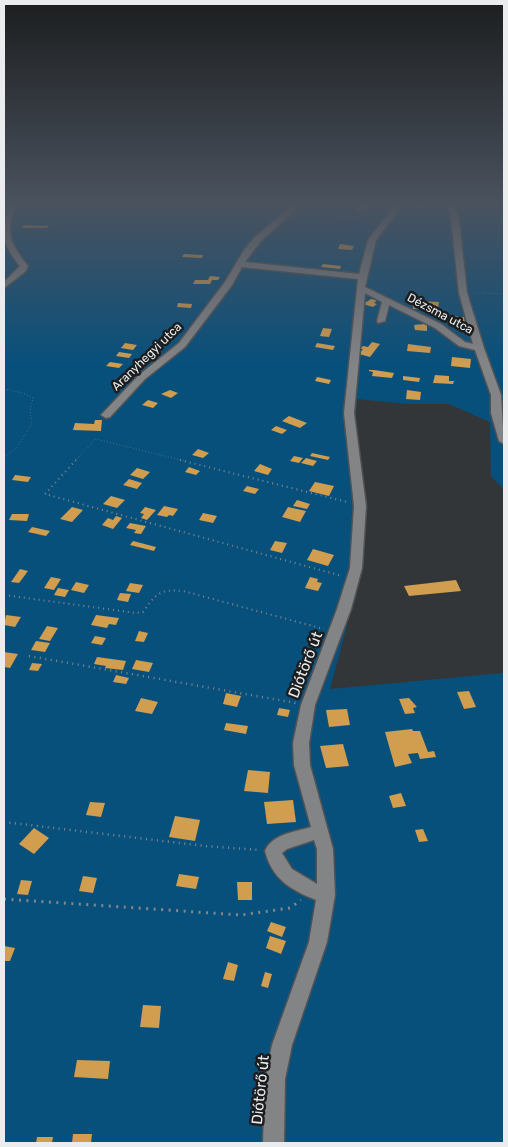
<!DOCTYPE html>
<meta charset="utf-8">
<style>
body{margin:0}
#map{position:relative;width:508px;height:1147px;overflow:hidden;background:#333638;font-family:Rubik,sans-serif}
canvas{display:block}
.frame{position:absolute;inset:0;border:5px solid #ebecee;pointer-events:none}
</style>
<div id="map">
<canvas width="508" height="1147"></canvas>
<div class="frame"></div>
</div>
<script>
const g = document.querySelector('canvas').getContext('2d');
g.lineJoin = 'round';
function paint(path, color) {
  g.fillStyle = color;
  g.fill(path, 'evenodd');
}
function strokePath(path, color, width, dash) {
  g.strokeStyle = color;
  g.lineWidth = width;
  g.lineCap = dash ? 'butt' : 'round';
  g.setLineDash(dash || []);
  g.stroke(path);
}
function write(font, color, halo, rows, align = 'center') {
  g.font = font + ' Rubik,sans-serif';
  g.lineWidth = 5;
  g.setLineDash([]);
  g.textBaseline = 'middle';
  g.strokeStyle = halo;
  g.fillStyle = color;
  for (const [text, x, y, turn = 0] of rows) {
    g.save();
    g.translate(x, y);
    g.rotate((+turn || 0) * Math.PI / 180);
    g.textAlign = isNaN(turn) ? turn : align;
    if (halo) g.strokeText(text, 0, 0);
    g.fillText(text, 0, 0);
    g.restore();
  }
}
const green = new Path2D(`
 M4 203H504V489L491 476 490 422 449 404H407L357 399 353 446 364 492 363 557 359 580 330 689 504 673V1143H4Z`);
const building = new Path2D(`
 M362 203H370V206L368 209 357 210Z
 M414 203H430L429 207 413 206Z
 M24 225 44 226 49 225 47 228H22Z
 M340 244 354 246 352 250 338 249Z
 M184 254 203 255 202 258 182 257Z
 M323 264 341 266 340 269 321 267Z
 M210 276 220 277 218 280H212L210 284H193L195 280H208Z
 M371 299 377 300 374 303 377 304 373 307 363 304Z
 M421 301 439 302 438 308 421 306 420 309H413V306H421Z
 M178 303 192 304 191 308 177 307Z
 M451 316 464 317 465 323 456 322V325H449L447 319H451Z
 M424 324 427 325V331L415 330 414 325Z
 M323 328 332 329 329 337 320 336Z
 M372 342 380 344 370 357 359 354 363 349H360L363 346 368 347Z
 M125 343 137 345 133 350 121 348Z
 M317 343 335 346 333 350 315 347Z
 M408 344 431 347 430 353 407 351Z
 M119 352 132 354 129 358 116 356Z
 M452 357 471 359 470 368 451 366Z
 M110 362 123 364 119 368 106 366Z
 M369 370H374L394 373 392 378 372 376 373 372 369 371Z
 M435 375 449 376V381H454L453 384 433 383Z
 M403 376 420 378 419 382 403 380Z
 M317 377 331 380 329 384 315 381Z
 M170 390 178 393 171 398 161 394Z
 M407 390 421 392 420 400 406 399Z
 M148 400 158 403 153 408 142 405Z
 M289 416 307 423 300 428 282 421Z
 M95 420H102L101 431 73 430 75 423 94 424Z
 M276 426 287 430 282 434 271 430Z
 M198 449 209 453 203 458 192 455Z
 M312 453 330 457 328 460 310 456Z
 M294 456 303 458 299 463 290 461Z
 M306 458 317 461 313 466 301 463Z
 M260 464 272 469 268 475 254 471Z
 M189 467 200 471 196 475 185 472Z
 M137 468 150 472 143 479 130 475Z
 M15 475 31 477 28 482 12 480Z
 M129 479 142 483 137 489 123 485Z
 M315 482 334 486 329 496 309 491Z
 M247 486 259 489 255 494 243 491Z
 M111 496 125 500 117 508 103 504Z
 M297 500 310 504 307 509 293 506Z
 M164 506 178 509 173 516 169 515 167 517 157 515Z
 M72 507 83 510 72 522 60 519Z
 M145 507 156 510 147 520 141 518 144 514 140 513Z
 M288 507 306 511 300 522 282 517Z
 M203 513 217 516 213 523 199 520Z
 M12 514H29L27 521 9 520Z
 M116 516 122 518 113 529 102 525 108 518 113 520Z
 M130 523 146 526 141 534 134 533 136 530 126 528Z
 M32 527 50 531 46 536 28 532Z
 M133 541 156 547 154 551 130 545Z
 M275 541 287 543 282 553 270 550Z
 M313 549 334 555 328 566 307 560Z
 M20 569 28 571 19 583 11 582Z
 M51 577 61 579 54 590 44 588Z
 M310 577 318 579 317 582 322 583 318 591 305 588Z
 M456 580 461 591 409 596 404 586Z
 M76 582 89 585 84 593 71 590Z
 M130 583 143 585 139 593 126 591Z
 M58 588 69 590 65 597 54 595Z
 M120 593 131 594 128 602 117 600Z
 M6 615 21 617 15 627 4 625Z
 M96 615 119 618 116 625 109 624 107 628 91 625Z
 M47 626 58 628 50 641 39 639Z
 M139 631 148 633 144 642 135 641Z
 M95 636 106 638 102 645 91 643Z
 M36 641 50 643 45 652 31 650Z
 M4 652 18 654 10 668 4 667Z
 M97 657 126 661 123 670 105 668 106 666 94 664Z
 M136 660 153 663 149 672 132 669Z
 M32 663 42 664 38 671 29 670Z
 M116 675 129 678 126 684 113 682Z
 M469 691 476 707 464 709 457 692Z
 M226 693 241 696 237 707 223 704Z
 M141 698 158 702 152 714 135 711Z
 M409 698 417 707 413 708 415 713 405 714 399 699Z
 M279 708 290 710 288 717 277 715Z
 M347 709 350 725 329 727 326 710Z
 M226 723 248 726 246 734 224 730Z
 M412 729 413 731H420L428 752 434 751 436 757 420 759 418 753 408 754 412 763 395 767 385 732Z
 M343 744 349 766 326 768 320 746Z
 M248 770 270 772 268 793 244 791Z
 M401 793 406 806 393 808 389 796Z
 M293 800 296 822 267 824 264 802Z
 M90 802 105 803 101 817 86 815Z
 M175 816 200 820 195 841 169 837Z
 M34 828 49 838 34 854 19 844Z
 M423 829 428 841 419 842 415 830Z
 M179 874 199 877 196 889 176 886Z
 M83 876 97 878 93 893 79 891Z
 M21 880 32 881 28 895 17 894Z
 M237 882H252V900H238Z
 M271 922 286 927 282 937 267 931Z
 M270 936 286 941 281 954 266 948Z
 M4 946 15 948 10 961H4Z
 M228 962 238 965 234 981 223 979Z
 M265 972 272 974 268 988 261 986Z
 M143 1005 161 1006 159 1028 140 1027Z
 M77 1060 110 1061 108 1079 74 1077Z
 M73 1134H92L91 1143H72Z
 M37 1137H53L52 1143H36Z`);
const pathFar3 = new Path2D(`
 M20 209 156 214
 M305 211 374 222
 M473 293 504 294
 M4 389 23 393 33 398 30 411 32 423 17 448 4 457
 M75 461 96 439 185 461`);
const pathFar2 = new Path2D(`
 M76 460 45 494 342 576
 M180 460 347 502
 M4 595 136 613 143 612C156 594 159 589 183 591L324 629`);
const pathFar1 = new Path2D(`
 M29 656 296 703
 M4 822 205 846 260 850`);
const path = new Path2D(`
 M4 899 241 915 290 908 301 900`);
const minor = new Path2D(`
 M10 203H16C5 233 9 242 28 266L26 271 4 288V282L20 266C2 245 0 229 10 203Z
 M296 203H303L261 241 245 262 359 274 368 240 397 203H404L376 240 365 287 441 324 465 342 473 344 459 293 451 219 448 203H454L459 219 467 293 484 348 501 395 504 444 499 441 491 413V395L475 350 459 346 435 328 389 305 385 321 378 323 377 321 382 302 365 293 354 413 366 506 362 568 351 609 315 705 309 743 310 765 333 849 335 895 327 942 292 1045 285 1079 284 1143H263L265 1079 272 1045 309 942 316 900C291 890 272 879 265 851 272 834 295 832 311 827L294 765 293 743 301 705 337 609 350 568 354 506 344 413 358 279 242 267 232 285 185 347 145 379 110 417 106 418 101 415 139 375 179 343 225 282 244 250 255 237ZM314 840 317 849V884L292 869 282 853 287 849Z`);
const farStreetnames = [
 ["Dézsma utca",440,314,28],
 ["Aranyhegyi utca",147,357,-44]
];
const streetNames = [
 ["Diótörő út",306,665,-69],
 ["Diótörő út",261,1090,-84]
];
paint(green, '#08507c');
paint(building, '#d19d4f');
strokePath(minor, '#505355', 3);
strokePath(pathFar3, '#858789', 1, [0.5, 2.5]);
strokePath(pathFar2, '#858789', 2, [1, 4]);
strokePath(pathFar1, '#858789', 2.5, [1, 4.5]);
strokePath(path, '#858789', 3, [2, 5.5]);
paint(minor, '#838486');
const sky = g.createLinearGradient(0, 0, 0, 364);
sky.addColorStop(0, '#1c1e1f');
sky.addColorStop(0.56, '#4a525e');
sky.addColorStop(1, '#4a525e00');
g.fillStyle = sky;
g.fillRect(0, 0, 508, 364);
write('12px', '#ebecee', '#1c1d1e', farStreetnames);
write('15px', '#ebecee', '#1c1d1e', streetNames);
</script>
